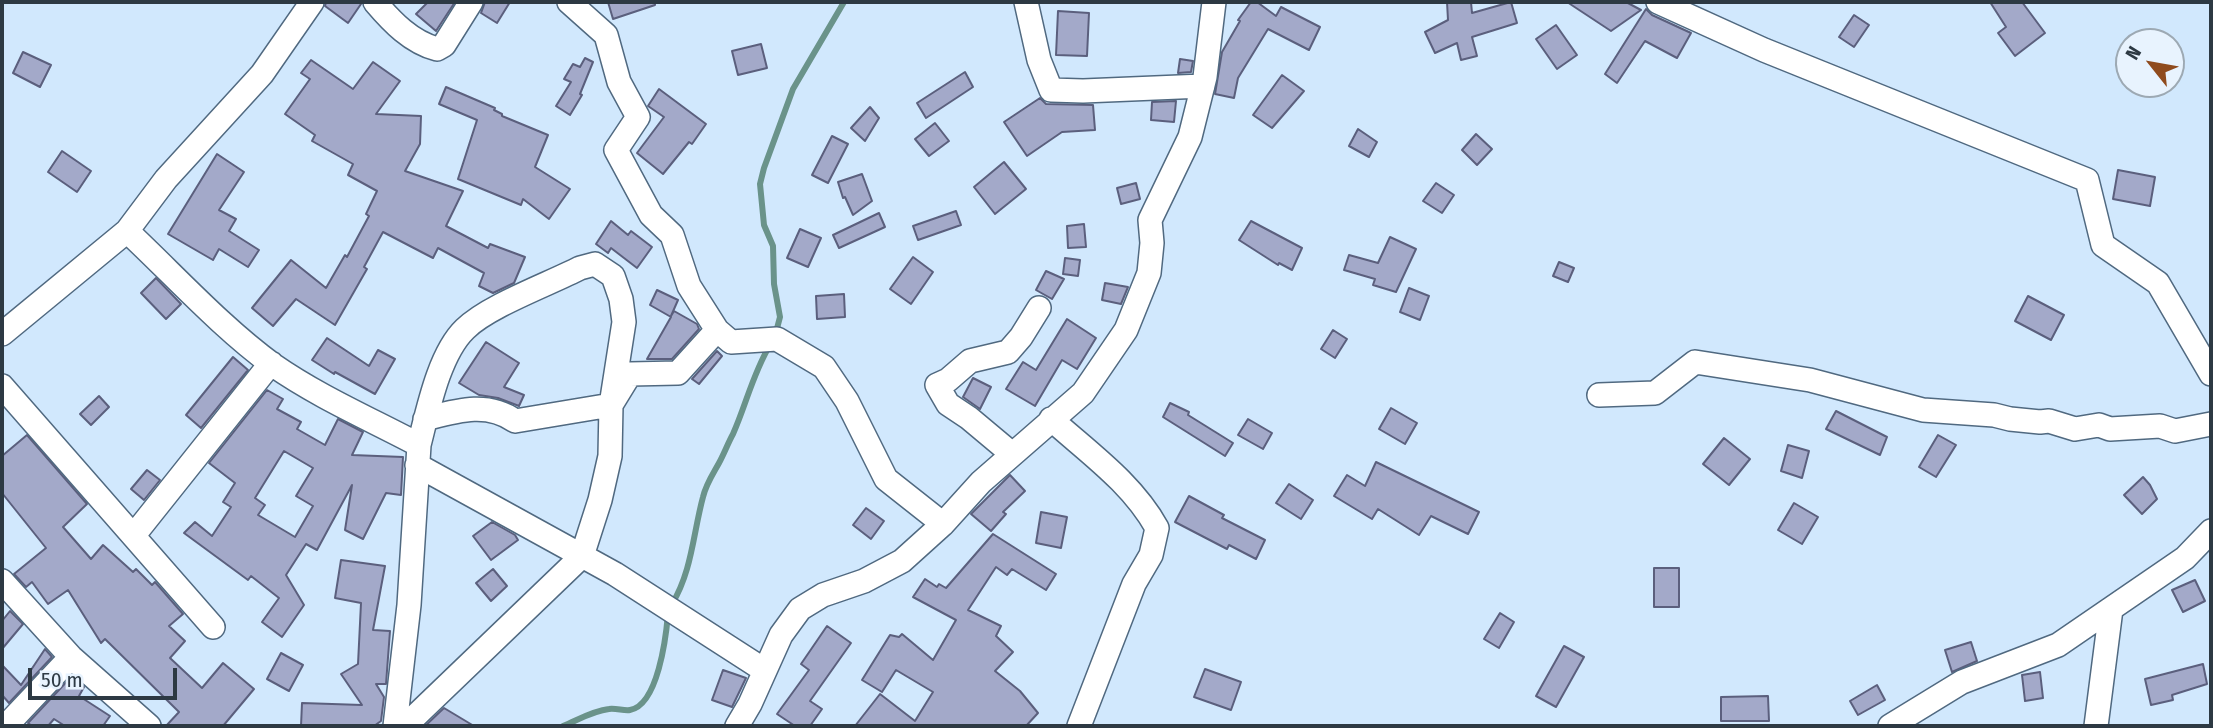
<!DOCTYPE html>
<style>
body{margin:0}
#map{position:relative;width:2213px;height:728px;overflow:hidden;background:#d1e8fd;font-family:"Fira Sans Condensed",sans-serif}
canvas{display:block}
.frame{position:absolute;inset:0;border:4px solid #2d3943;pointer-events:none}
.north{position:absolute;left:2115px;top:28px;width:70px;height:70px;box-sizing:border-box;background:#e8f3fe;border:2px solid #9da9b3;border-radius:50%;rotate:301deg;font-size:19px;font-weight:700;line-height:28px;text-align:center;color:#2d3943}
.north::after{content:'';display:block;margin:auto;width:24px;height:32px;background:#8f4b1e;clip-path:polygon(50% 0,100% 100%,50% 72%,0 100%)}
.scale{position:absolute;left:28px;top:668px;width:149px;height:32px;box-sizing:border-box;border:4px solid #2d3943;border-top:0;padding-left:9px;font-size:21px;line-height:24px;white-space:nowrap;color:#2d3943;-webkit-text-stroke:5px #e8f3fe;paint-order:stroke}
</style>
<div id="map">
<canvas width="2213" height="728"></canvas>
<div class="frame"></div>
<div class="north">N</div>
<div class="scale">50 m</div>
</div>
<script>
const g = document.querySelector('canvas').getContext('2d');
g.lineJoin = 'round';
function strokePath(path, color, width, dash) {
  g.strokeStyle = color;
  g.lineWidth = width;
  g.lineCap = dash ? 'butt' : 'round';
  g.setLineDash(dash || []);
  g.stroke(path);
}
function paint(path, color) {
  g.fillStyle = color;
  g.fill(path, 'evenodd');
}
const stream = new Path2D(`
 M775 336 780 317 774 284 773 246 764 225 760 184 764 168 793 89 844 2
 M672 604C692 571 693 534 703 497 706 484 713 474 719 463 724 454 728 443 733 434 746 405 753 373 770 345
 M563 726C578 720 592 711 609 709 616 708 624 711 630 710 658 705 666 637 668 614`);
const building = new Path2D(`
 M326 2H361V4L348 23 325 6Z
 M428 2H455L436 31 416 14Z
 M485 2H510L497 23 481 13Z
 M608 2H655V5L613 19Z
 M1251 2H1257L1276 16 1281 7 1320 27 1309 50 1268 29 1238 78 1234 98 1215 94 1222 52 1240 21 1238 20Z
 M1447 2H1471L1472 13 1511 2 1517 23 1472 37 1477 56 1461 60 1457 43 1435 53 1425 32 1448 20Z
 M1567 2H1626L1641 10 1611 31Z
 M1990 2H2022L2045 33 2015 56 1998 33 2006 27Z
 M1646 9 1652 15 1691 33 1677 58 1645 41 1617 83 1605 74Z
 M1058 11 1089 13 1087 56 1056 55Z
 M1854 15 1869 25 1854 47 1839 37Z
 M1556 25 1577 55 1557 69 1536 39Z
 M761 44 767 68 738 75 732 51Z
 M23 52 51 65 40 87 13 73Z
 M585 58 593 62 580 94 582 95 570 115 556 106 571 82 564 79 573 64 580 67Z
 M1180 59 1193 61 1191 72 1178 73Z
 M311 60 353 89 373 62 400 81 376 114 421 116 420 144 405 171 463 191 446 226 488 248 490 244 525 257 514 283 493 293 479 286 484 273 438 248 433 258 383 232 364 267 367 269 335 325 296 299 273 326 252 308 291 260 326 288 345 255 347 257 369 216 366 214 377 191 348 175 353 164 312 141 315 135 285 114 310 79 301 73Z
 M965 72 973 87 926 118 917 103Z
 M1282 75 1304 91 1272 128 1253 115Z
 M446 87 495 108 494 110 502 114V116L548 135 535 167 570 189 549 219 523 199 521 205 458 179 477 120 439 104Z
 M659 89 706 124 692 144 689 142 663 174 637 153 664 117 648 106Z
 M1040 98 1046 104 1093 105 1095 130 1062 132 1027 156 1004 122Z
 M1176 101 1174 122 1151 120 1152 102Z
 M870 107 879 118 865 141 851 128Z
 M935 123 949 141 929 156 915 139Z
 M1358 129 1377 142 1369 157 1349 146Z
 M1476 134 1492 149 1477 165 1462 150Z
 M832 136 848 144 828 183 812 175Z
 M62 151 91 171 77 192 48 172Z
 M217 154 244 172 219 210 236 219 229 231 259 250 248 267 219 249 213 260 168 234Z
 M1004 162 1026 189 995 214 974 187Z
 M2118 170 2155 177 2150 206 2113 199Z
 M862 174 872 201 853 215 845 197 843 198 838 182Z
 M1136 183 1140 199 1121 204 1117 188Z
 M1436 183 1454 195 1442 213 1423 201Z
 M956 211 961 225 918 240 913 226Z
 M879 213 885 227 839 248 833 235Z
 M611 221 628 235 631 231 652 247 637 268 611 248 608 253 596 244Z
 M1251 221 1302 248 1292 270 1279 263 1278 265 1239 240Z
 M1084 224 1086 247 1068 248 1067 226Z
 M800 229 821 238 808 267 787 258Z
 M1390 237 1416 249 1396 292 1373 285 1375 279 1344 270 1349 255 1378 263Z
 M913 257 933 272 911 304 890 289Z
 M1065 258 1080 260 1078 276 1063 274Z
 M1559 262 1574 268 1568 282 1553 276Z
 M1046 271 1064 279 1052 299 1036 290Z
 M156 278 181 304 166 319 141 293Z
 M1105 283 1128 287 1121 304 1102 300Z
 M1409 288 1429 296 1420 320 1400 312Z
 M657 290 678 300 671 316 674 311 697 324 699 329 672 359H647L671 317 650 305Z
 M844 294 845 317 817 319 816 296Z
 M2028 296 2064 315 2051 340 2015 321Z
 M1067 319 1096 338 1077 369 1062 360 1035 406 1006 389 1023 362 1036 370Z
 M1333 330 1347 339 1335 358 1321 349Z
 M327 338 369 366 378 350 395 359 375 394 335 372 334 374 312 360Z
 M486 342 519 363 504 387 524 395 519 406 498 398 479 395 459 383Z
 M717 351 722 356 699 384 692 379Z
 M233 357 248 370 201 428 186 415Z
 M973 378 991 387 980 409 963 397Z
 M267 390 283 399 277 409 301 422 297 429 325 445 338 419 363 432 352 455 403 457 401 495 386 493 363 539 345 530 352 485 317 550 306 544 286 575 304 605 282 637 262 622 279 598 251 576 248 580 184 533 195 522 212 536 231 507 223 502 235 483 209 463ZM284 451 313 468 296 496 313 506 295 537 258 515 265 505 255 498Z
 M99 396 109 407 91 425 80 414Z
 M1170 403 1189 412 1188 415 1233 443 1225 456 1163 417Z
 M1391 408 1417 423 1405 444 1379 429Z
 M1836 411 1887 437 1880 455 1826 429Z
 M1248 419 1272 433 1263 449 1238 435Z
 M27 435 87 504 63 527 91 559 103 545 133 572 136 569 152 585 155 582 183 614 169 626 185 641 170 658 202 688 223 663 254 689 223 726H166L179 712 105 639 101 643 68 590 48 604 32 582 26 587 14 574 46 548 2 493V456Z
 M1938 435 1956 445 1936 477 1919 467Z
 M1724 438 1750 459 1729 485 1703 464Z
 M1788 445 1809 451 1802 478 1781 471Z
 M1376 462 1479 512 1468 534 1431 516 1419 535 1378 509 1372 519 1334 496 1347 475 1365 486Z
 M147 470 160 480 144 500 131 489Z
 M1010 475 1025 491 1003 512 1006 514 991 531 971 514Z
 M2143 477 2150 485 2157 499 2142 514 2124 495Z
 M1289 484 1313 500 1301 519 1276 503Z
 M1189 496 1224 515 1222 518 1265 540 1256 559 1229 545 1227 549 1175 522Z
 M1794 503 1818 517 1802 544 1778 530Z
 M866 508 884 521 871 539 853 525Z
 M1041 512 1067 517 1061 548 1036 543Z
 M492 522 515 535 518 540 491 560 473 536Z
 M993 534 1056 574 1046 590 1012 569 1007 575 996 567 968 610 1001 626 996 636 1013 652 995 671 1020 691 1038 713 1026 726H855L880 694 915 721 933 692 896 670 882 692 862 680 890 635 899 637 902 634 933 660 956 620 913 597 925 579 937 587 939 584 946 588Z
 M341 560 385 566 373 630 390 631 386 684H376L384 697 381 721 374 726H301L302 703 362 705 341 674 358 664 361 603 335 598Z
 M1654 568H1679V607H1654Z
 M493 569 507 586 491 601 476 583Z
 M2195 580 2205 601 2183 612 2172 590Z
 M10 611 23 624 2 649V621Z
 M1500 613 1514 622 1499 648 1484 639Z
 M827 626 851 643 810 701 822 709 810 726H795L777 714 809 670 801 664Z
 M1971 642 1977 661 1952 672 1945 650Z
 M1564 646 1584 657 1556 707 1536 696Z
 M45 649 52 657 9 703 2 695V665L21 685Z
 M281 653 303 665 289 691 267 679Z
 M2203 664 2207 684 2172 695 2173 700 2151 705 2145 679Z
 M1205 669 1241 682 1231 710 1194 697Z
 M723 670 746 678 732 707 712 700Z
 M2040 672 2043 698 2025 701 2022 675Z
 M72 676 84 687 79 696 110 716 103 726H65L54 719 48 726H32L28 723Z
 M1877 685 1885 700 1858 715 1850 701Z
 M1768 696 1769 721H1721V697Z
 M444 708 474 726H425Z`);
const minor = new Path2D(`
 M375 2C392 22 411 42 437 49L444 45 471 2
 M569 2 606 35 619 82 638 117 616 150 651 215 672 235 689 286 717 330 731 342 777 339 824 367 847 401 886 479 943 524
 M1026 2 1039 60 1051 90 1083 91 1203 86
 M1658 2 1764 50 2087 180 2103 245 2158 283 2211 374
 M127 231C173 274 222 328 273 365 319 397 370 419 419 445L409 605 395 726
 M2 334 127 231 166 179 262 74 312 2
 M2 386 213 627
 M1599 395 1655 393 1695 362 1810 380 1923 410 1994 415 2010 419 2040 422 2049 421 2075 429 2099 425 2110 429 2160 426 2175 431 2211 424
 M425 419C456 411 487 401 515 421L611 405 630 374 678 373 717 330
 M1051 419C1089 453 1132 483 1157 528L1151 555 1134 584 1079 726
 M1012 454 969 418 948 404 937 385 948 380 970 361 1008 352 1021 337 1039 308
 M417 465 615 574 764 670
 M134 535 271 363
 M2 581 71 657 149 726
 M6 726 71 657
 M405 726 582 556 600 500 610 456 611 405 624 322 621 299 613 276 595 264 580 268C549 284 488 306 465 329 439 354 428 410 419 445
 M737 726 750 704 781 635 800 609 823 595 864 581 902 561 943 524 981 482 1083 393 1126 330 1149 273 1152 243 1150 220 1190 137 1205 77 1214 2
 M1890 726 1962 682 2058 645 2185 558 2211 531
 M2096 726 2111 609`);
strokePath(stream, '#6a938a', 6);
paint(building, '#a3a9c9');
strokePath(building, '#5b5f7d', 2);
strokePath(minor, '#506980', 26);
strokePath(minor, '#fff', 23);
</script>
